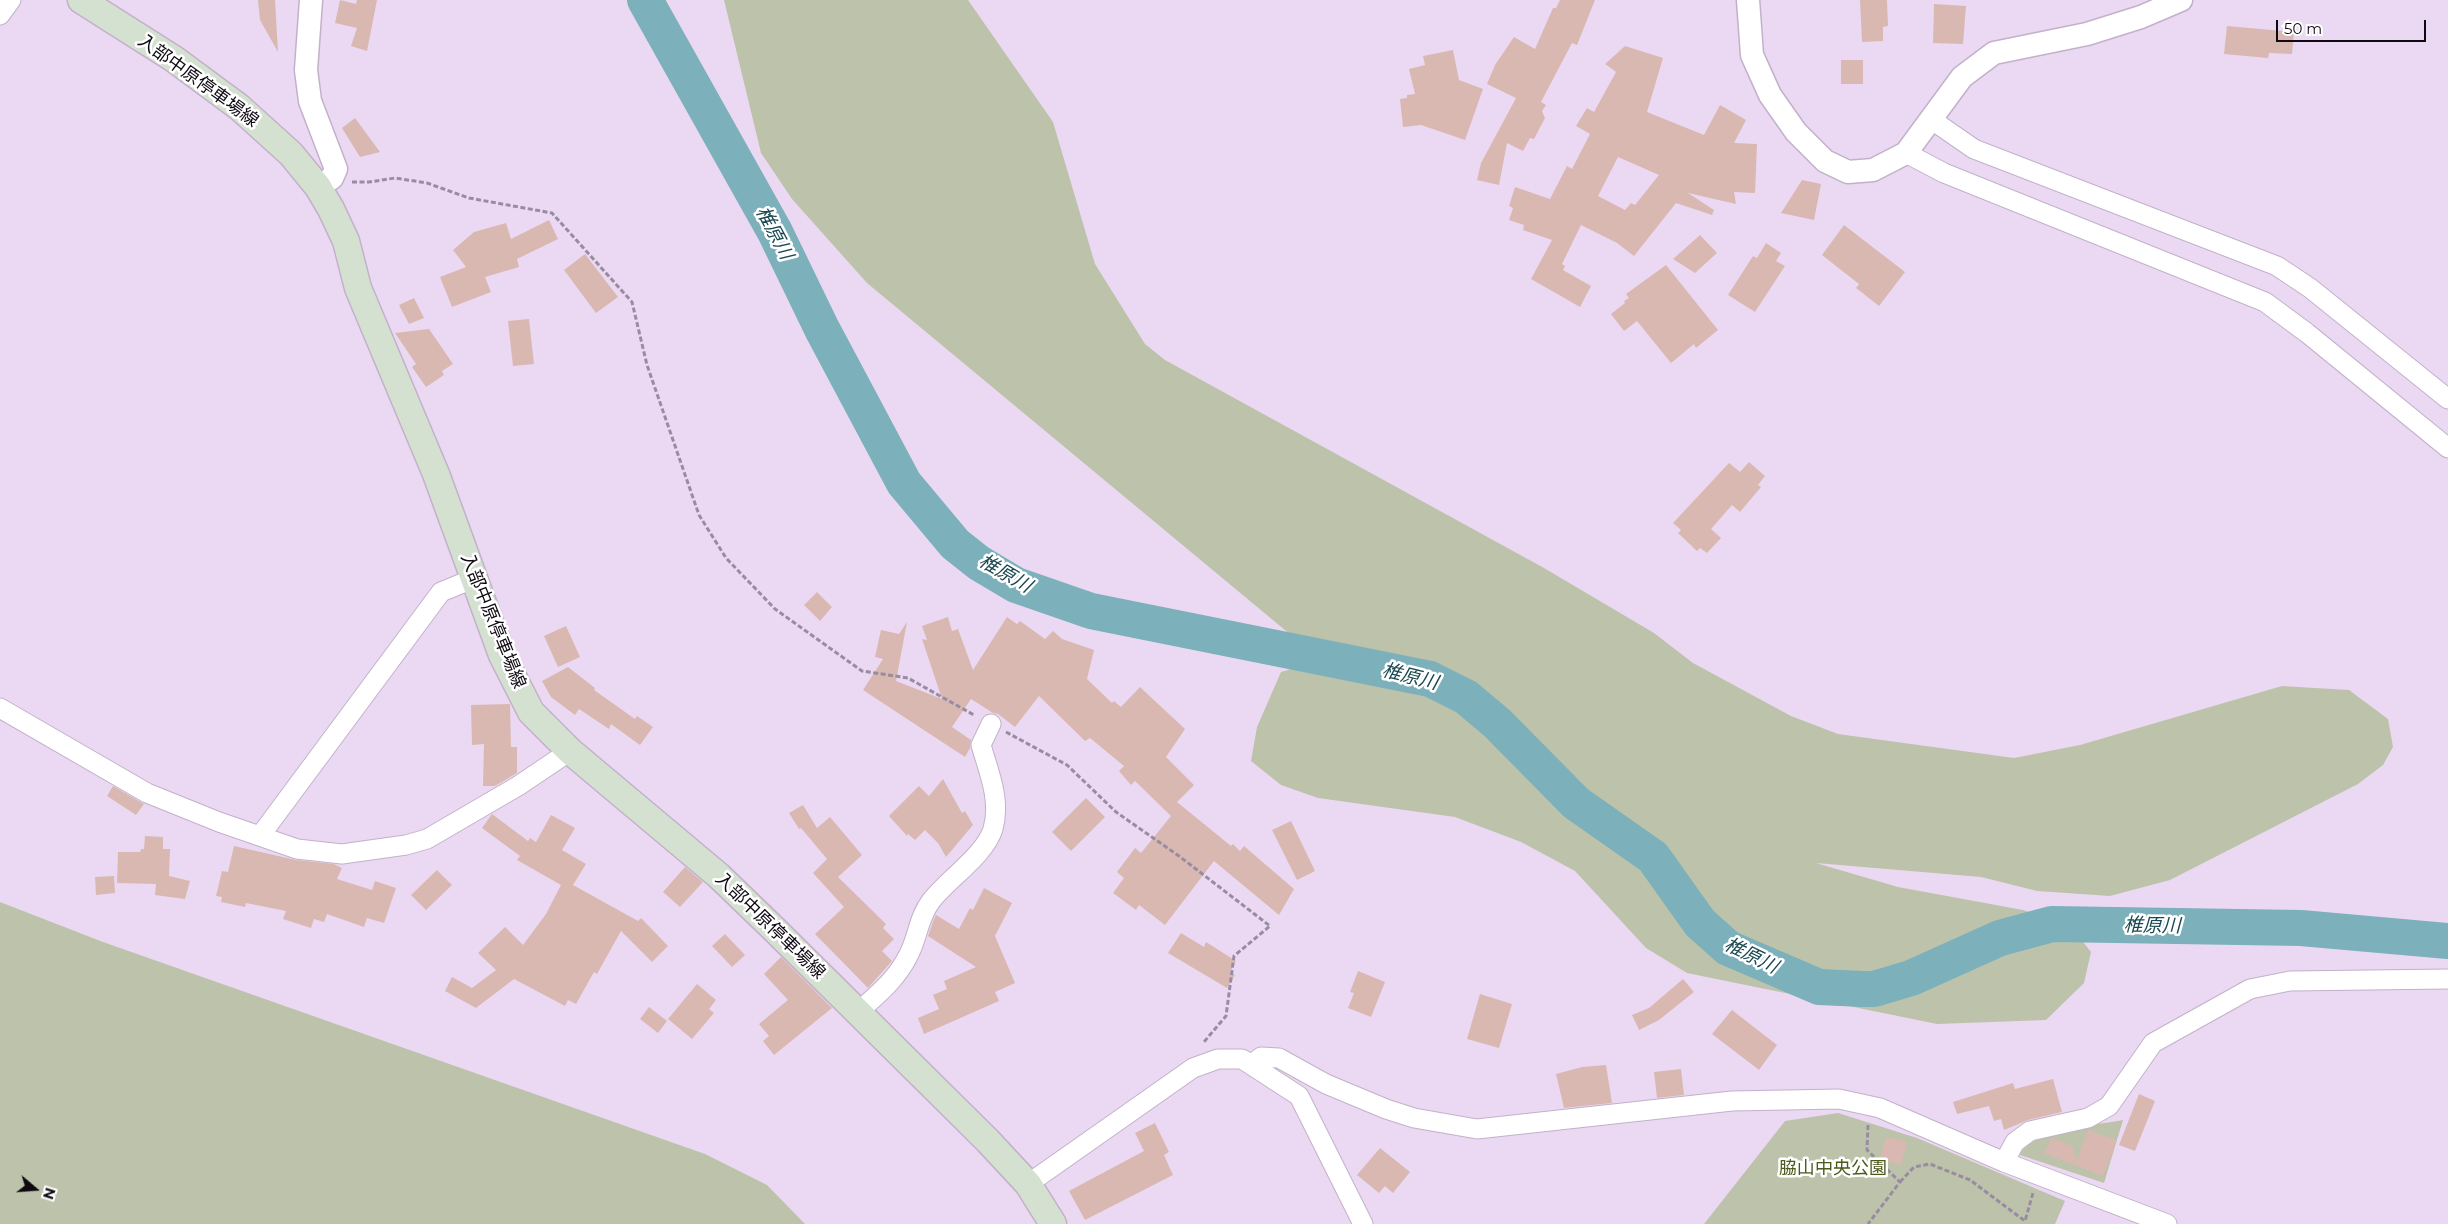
<!DOCTYPE html>
<meta charset="utf-8">
<style>
body{margin:0}
#map{position:relative;width:2448px;height:1224px;overflow:hidden;background:#ebd9f3;font-family:Montserrat,sans-serif}
canvas{display:block}
.north{position:absolute;left:10px;top:1164px;width:50px;height:50px;-webkit-text-stroke:4px #fff;paint-order:stroke;rotate:108deg;font-size:14px;font-weight:700;line-height:20px;text-align:center;color:#0f0912}
.north::after{content:'';display:block;margin:auto;width:18px;height:22px;background:#0f0912;clip-path:polygon(50% 0,100% 100%,50% 72%,0 100%)}
.scale{position:absolute;left:2276px;top:20px;width:150px;height:22px;box-sizing:border-box;border:2px solid #0f0912;border-top:0;padding-left:6px;font-size:15px;line-height:18px;white-space:nowrap;color:#0f0912;-webkit-text-stroke:4px #fff;paint-order:stroke}
</style>
<div id="map">
<canvas width="2448" height="1224"></canvas>
<div class="north">N</div>
<div class="scale">50 m</div>
</div>
<script>
const g = document.querySelector('canvas').getContext('2d');
g.lineJoin = 'round';
function paint(path, color) {
  g.fillStyle = color;
  g.fill(path, 'evenodd');
}
function strokePath(path, color, width, dash) {
  g.strokeStyle = color;
  g.lineWidth = width;
  g.lineCap = dash ? 'butt' : 'round';
  g.setLineDash(dash || []);
  g.stroke(path);
}
function write(font, color, halo, rows, align = 'center') {
  g.font = font + ' Montserrat,"Noto Sans JP",sans-serif';
  g.lineWidth = 5;
  g.setLineDash([]);
  g.textBaseline = 'middle';
  g.strokeStyle = halo;
  g.fillStyle = color;
  for (const [text, x, y, turn = 0] of rows) {
    g.save();
    g.translate(x, y);
    g.rotate((+turn || 0) * Math.PI / 180);
    g.textAlign = isNaN(turn) ? turn : align;
    if (halo) g.strokeText(text, 0, 0);
    g.fillText(text, 0, 0);
    g.restore();
  }
}
const green = new Path2D(`
 M724 0H968L1053 122 1095 264 1145 344 1165 360 1544 568 1654 633 1693 663 1791 716 1838 734 2014 758 2080 745 2282 686 2349 690 2388 719 2393 747 2383 765 2358 784 2170 880 2110 896 2037 891 1981 877 1816 863 1898 887 2023 910 2070 925 2091 952 2084 983 2046 1020 1937 1024 1687 973 1646 948 1575 871 1521 842 1455 817 1318 798 1281 785 1251 761 1257 727 1281 672 1321 660 867 283 792 199 761 153Z
 M0 902 103 942 705 1154 767 1185 805 1224H0Z
 M1838 1113 1917 1138 2065 1201 2055 1224H1704L1785 1121Z
 M2123 1120 2104 1183 2020 1155C2030 1130 2097 1125 2123 1120Z`);
const river = new Path2D(`
 M645 0 775 232 822 329 904 483 955 544 979 563 1016 585 1091 611 1430 679 1466 697 1497 723 1576 803 1653 857 1700 923 1728 948 1819 987 1863 989H1874L1911 978 2000 938 2052 924 2301 928 2448 941`);
const building = new Path2D(`
 M258 0H275L278 52 260 20Z
 M340 0 356 4 357 0H377L367 51 351 46 357 28 335 23Z
 M1560 0H1595L1577 45 1572 43 1541 102 1546 105 1542 111 1545 118 1534 139 1530 138 1523 151 1507 143 1499 185 1477 180 1481 163 1516 98 1487 84 1495 65 1514 37 1535 49 1553 8H1556Z
 M1860 0H1887L1888 26 1883 27V41L1862 42Z
 M1934 4 1966 6 1963 44 1933 43Z
 M2227 26 2294 32 2292 54 2269 53 2268 58 2224 54Z
 M1625 46 1663 58 1647 112 1704 135 1720 105 1746 120 1734 143 1757 144 1755 193 1734 192 1736 204 1688 193 1714 210 1712 215 1676 203 1634 256 1617 243 1581 225 1562 264 1565 266 1563 270 1591 286 1580 307 1531 279 1552 240 1523 230 1524 225 1509 220 1513 208 1509 206 1515 187 1550 199 1567 166 1572 169 1590 134 1576 126 1587 108 1594 112 1616 72 1605 64ZM1618 157 1659 175 1635 205 1631 203 1625 210 1598 196Z
 M1453 50 1459 80 1483 89 1465 140 1421 125 1403 127 1400 99 1407 98V95L1415 94 1409 69 1425 65 1423 56Z
 M1841 60H1863V84H1841Z
 M355 118 380 152 360 157 342 128Z
 M1802 180 1821 184 1814 220 1781 213Z
 M549 220 558 239 517 259 519 267 485 277 491 292 452 307 440 277 466 267 453 250 474 232 506 223 511 239Z
 M1844 225 1905 272 1879 306 1856 288 1859 284 1822 255Z
 M1700 235 1717 253 1695 273 1673 259Z
 M1766 243 1781 253 1776 261 1785 266 1755 312 1728 295 1753 256 1757 258Z
 M585 254 618 297 596 313 564 270Z
 M1666 265 1718 330 1696 348 1694 344 1671 363 1637 321 1624 331 1611 314 1625 303 1624 301 1629 298 1626 294Z
 M414 298 424 318 409 324 399 305Z
 M529 319 534 364 513 366 508 321Z
 M429 329 453 364 442 371 444 375 426 387 412 367 416 364 395 333Z
 M1749 462 1765 476 1758 485 1761 487 1740 512 1732 505 1711 529 1721 538 1707 553 1700 548 1697 551 1678 533 1681 530 1673 523 1729 463 1740 472Z
 M817 592 832 607 820 621 804 605Z
 M948 617 952 631 958 629 973 670 1007 617 1017 624 1020 621 1045 639 1053 631 1062 639 1094 650 1087 679 1112 703 1114 701 1121 707 1140 687 1185 729 1166 757 1194 785 1177 802 1231 846 1233 844 1240 851 1244 846 1294 889 1279 915 1214 861 1165 925 1139 905 1136 910 1113 893 1124 878 1117 872 1135 848 1141 853 1171 816 1135 781 1131 785 1119 771 1124 766 1090 738 1085 741 1039 696 1015 727 998 714 993 713 971 699 952 727 971 740 970 748 965 757 863 690 883 659 875 657 881 630 899 634 907 622 896 681 942 699 922 639 927 640 922 626Z
 M566 626 580 657 558 667 544 636Z
 M568 667 595 688 594 690 635 719 637 716 653 727 640 745 611 724 609 729 579 709 575 715 551 697 542 681Z
 M510 704 511 747H517V773L495 786H483L484 744 472 745 471 705Z
 M943 779 962 813 965 811 973 825 946 857 938 843 925 830 915 840 908 834 907 836 889 816 919 786 929 796Z
 M113 786 144 804 136 815 107 796Z
 M1086 798 1105 817 1071 851 1052 832Z
 M803 805 817 828 830 817 862 855 838 877 886 924 883 928 894 939 882 951 892 961 868 988 815 934 844 907 813 873 827 859 801 828 799 829 789 813Z
 M492 814 528 841 530 838 536 842 551 815 575 828 562 850 586 864 573 885 638 921 641 918 668 946 652 962 621 931 597 974 594 972 576 1004 568 1000 565 1006 514 979 476 1008 445 991 452 977 472 988 496 970 478 953 505 927 523 945 546 914 561 885 517 860 520 856 482 828Z
 M1291 821 1315 871 1297 880 1272 830Z
 M145 836 163 837V849H170L169 876 190 881 185 899 155 895 156 884 117 883 118 852H140L141 849H144Z
 M234 846 296 860 334 864 342 868 337 879 372 890 375 881 396 888 384 923 367 918 364 927 327 914 324 922 314 919 311 928 283 919 286 911 246 903 245 907 221 902 222 897 216 896 222 871 228 872Z
 M685 867 703 882 680 907 663 892Z
 M437 870 452 885 426 910 411 895Z
 M114 876 115 893 96 895 95 877Z
 M984 888 1012 903 995 936 1015 983 995 992 999 1001 924 1034 918 1018 939 1009 933 995 947 989 944 981 976 967 928 936 934 919 936 915 959 929 970 908 973 910Z
 M1181 933 1204 947 1206 942 1236 961 1230 972 1235 975 1227 988 1168 953Z
 M725 934 745 955 732 967 712 946Z
 M781 957 832 1008 774 1055 763 1041 769 1036 759 1024 788 1000 764 974Z
 M1358 971 1385 982 1371 1017 1348 1008 1354 993 1350 992Z
 M1683 979 1694 992 1659 1020 1639 1030 1632 1015 1649 1008Z
 M697 984 716 1000 709 1009 714 1013 692 1039 668 1019Z
 M1480 994 1512 1004 1499 1048 1467 1039Z
 M649 1007 667 1021 658 1033 640 1019Z
 M1732 1010 1777 1045 1759 1070 1712 1034Z
 M1606 1065 1612 1103 1564 1108 1556 1074 1582 1067Z
 M1681 1069 1684 1095 1657 1098 1654 1072Z
 M2053 1079 2062 1112 2028 1120 2004 1130 2001 1119 1994 1121 1989 1106 1957 1114 1953 1102 2013 1083 2015 1089Z
 M2139 1094 2155 1101 2135 1151 2119 1145Z
 M1155 1123 1169 1152 1164 1155 1173 1175 1085 1220 1069 1191 1144 1151 1135 1133Z
 M2088 1130 2117 1140 2103 1176 2044 1153 2052 1138 2072 1146 2077 1161Z
 M1886 1137 1907 1142 1901 1165 1880 1159Z
 M1380 1148 1410 1172 1393 1193 1385 1186 1379 1193 1357 1175Z`);
const path = new Path2D(`
 M352 182H369L395 178 427 183 469 198 552 213 632 302 647 365 699 515 726 558 775 609 862 671 908 678 974 715
 M1006 732 1067 765 1116 812 1179 856 1270 926 1234 956 1226 1016 1203 1043
 M1868 1125 1867 1150 1900 1182 1868 1224
 M1900 1182 1914 1167 1930 1164 1970 1180 2025 1221 2033 1193`);
const minor = new Path2D(`
 M0 15 11 0
 M1932 120 1974 149 2277 266 2310 288 2448 399
 M1906 153 1944 173 2265 302 2307 333 2448 448
 M0 708 147 793 219 822 297 849 342 854 406 845 427 839 518 786 570 751
 M260 836 441 592 475 578
 M858 1012C877 995 896 980 908 956 918 938 918 918 931 901 948 879 985 855 993 829 1001 800 989 773 981 745L991 724
 M1252 1064 1261 1057 1279 1058 1326 1084 1386 1109 1414 1118 1477 1129 1732 1101 1839 1099 1880 1108 2004 1162 2167 1224
 M2004 1162 2015 1142 2030 1131 2088 1118 2109 1106 2153 1043 2250 989 2290 981 2448 979
 M1028 1184 1193 1068 1218 1059H1242L1299 1096 1363 1224`);
const tertiary = new Path2D(`
 M311 0 306 70 310 101 336 169 332 178 318 187
 M1748 0 1752 55 1770 95 1796 132 1825 161 1848 172 1873 170 1906 153 1962 77 1994 53 2087 34 2141 17 2181 0`);
const secondary = new Path2D(`
 M81 0 174 59 239 107 291 154 318 187 331 209 346 241 358 288 436 474 502 655 531 712 570 751 719 876 776 931 988 1141 1028 1184 1053 1224`);
const streetNames = [
 ["入部中原停車場線",198,81,36],
 ["入部中原停車場線",493,621,68],
 ["入部中原停車場線",770,926,44]
];
const parkNames = [
 ["脇山中央公園",1833,1169]
];
const waterNames = [
 ["椎原川",774,233,62],
 ["椎原川",1005,574,30],
 ["椎原川",1410,677,14],
 ["椎原川",2152,926,1],
 ["椎原川",1751,956,26]
];
paint(green, '#bcc3aa');
strokePath(river, '#7cb0bb', 36);
paint(building, '#d9b8b2');
strokePath(minor, '#c2b1c9', 21);
strokePath(tertiary, '#c2b1c9', 25);
strokePath(secondary, '#c2b1c9', 29);
strokePath(path, '#9a8ca0', 3, [5, 2.5]);
strokePath(minor, '#fff', 19);
strokePath(tertiary, '#fff', 22);
strokePath(secondary, '#d5e1d0', 26);
write('18px', '#0f0912', '#fff', streetNames);
write('18px', '#4d5a1c', '#fff', parkNames);
write('italic 19px', '#1b4952', '#fff', waterNames);
</script>
